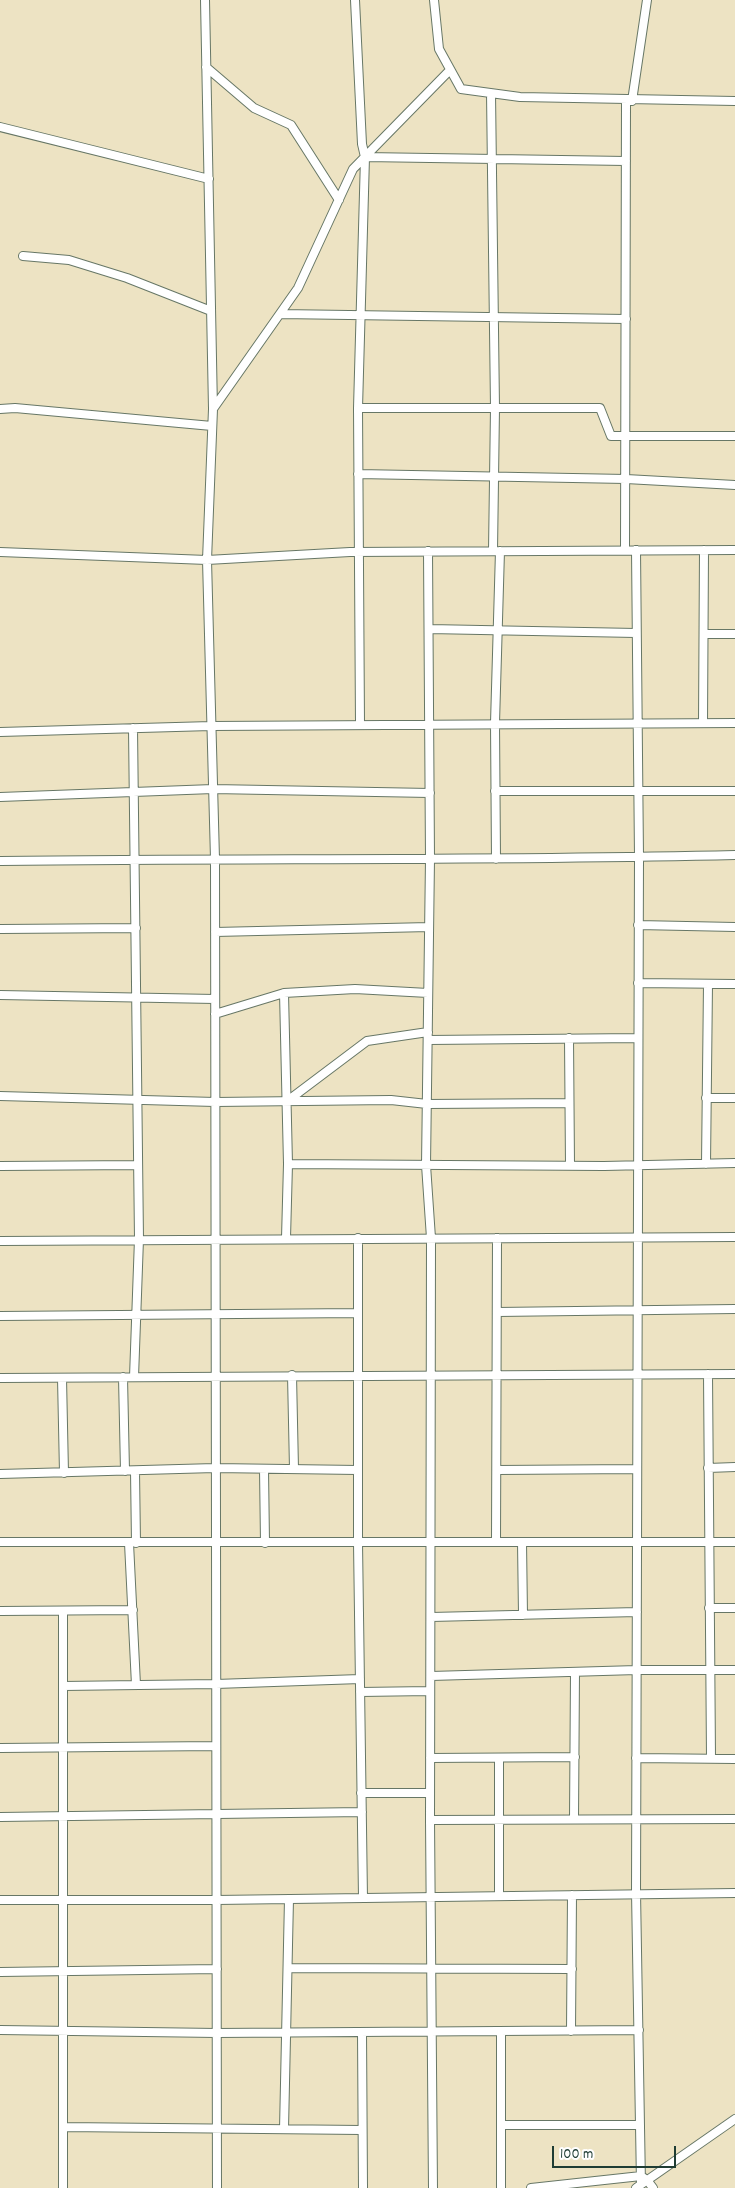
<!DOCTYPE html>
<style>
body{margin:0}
#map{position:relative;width:735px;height:2188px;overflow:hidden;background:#ede3c3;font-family:Dekko,sans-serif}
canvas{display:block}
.scale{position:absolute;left:552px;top:2146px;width:124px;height:22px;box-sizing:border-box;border:2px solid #1f3d34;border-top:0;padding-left:6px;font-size:15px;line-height:18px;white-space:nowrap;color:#1f3d34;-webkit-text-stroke:4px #fff;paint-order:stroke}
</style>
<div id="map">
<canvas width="735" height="2188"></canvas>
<div class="scale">100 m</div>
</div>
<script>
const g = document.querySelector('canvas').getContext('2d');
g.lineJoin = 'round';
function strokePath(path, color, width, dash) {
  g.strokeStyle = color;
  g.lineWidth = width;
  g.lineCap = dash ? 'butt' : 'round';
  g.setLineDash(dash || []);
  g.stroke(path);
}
const minor = new Path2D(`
 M205 0 213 409
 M355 0 362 144 365 157 358 408 360 724
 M434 0 439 49 461 89 520 97 735 101
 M206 67 254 108 291 125 339 200
 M491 93 495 408 493 551
 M632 101 647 0
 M0 127 209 179
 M365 157 626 161
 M23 256 69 260 127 278 211 311
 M280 314 626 319
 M358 408H600L611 436H735
 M0 409 15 408 212 426
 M358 474 626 479 735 485
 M625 550 626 101
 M636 550 639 857 636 1892 641 2184
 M428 551 430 859 426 1165 431 1238 430 1820 433 2188
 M0 552 207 560 350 552 735 550
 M429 629 636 633
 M704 634H735
 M703 723 704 550
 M133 728 139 1239 134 1377
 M0 732 211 726 735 723
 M495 791H735
 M0 797 213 789 430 793
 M496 859 495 723 500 551
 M0 861C245 858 490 861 735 855
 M638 925 735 927
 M0 929 136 928
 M215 932 429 927
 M638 983 735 984
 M284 993 288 1164 286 1238
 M0 995 215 999
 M215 1014 284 993 355 989 428 993
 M569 1038 570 1166
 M428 1040 638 1038
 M0 1096 215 1102 391 1100 427 1104 569 1103
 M706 1098H735
 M286 1102 367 1041 428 1032
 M288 1164 604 1166 735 1163
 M706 1164 708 984
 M0 1166 138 1165
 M358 1238V1543L363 1898
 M0 1241 735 1237
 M497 1312 735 1309
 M0 1316 358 1313
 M708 1374 711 1758
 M292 1375 294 1469
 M123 1377 125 1471
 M0 1378 735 1374
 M62 1378 64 1473
 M708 1468 735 1467
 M264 1469 265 1543
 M497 1470 637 1469
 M135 1471 136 1543
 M0 1474 215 1468 358 1470
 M0 1542H735
 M496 1542 497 1238
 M522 1542 523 1615
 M129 1543 136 1685
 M709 1608H735
 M0 1611 133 1610
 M431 1617 637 1612
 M431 1676 637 1670H735
 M63 1686 216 1684 360 1679
 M360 1692 430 1691
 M0 1748 216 1746
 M430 1758 575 1757
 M499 1758V1896
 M636 1758 735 1759
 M361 1793H430
 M0 1817 362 1812
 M574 1819 575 1672
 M430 1820 735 1819
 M0 1900H216L735 1893
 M288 1968 572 1969
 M0 1972 217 1969
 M0 2030 217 2033 639 2030
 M501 2031V2188
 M571 2031 572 1895
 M362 2032 363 2188
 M501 2125H640
 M63 2127 362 2130
 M284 2129 289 1899
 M63 2188V1611
 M217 2188 215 859 207 560 213 409 298 288 353 169 450 70
 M531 2188 641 2176 647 2180 653 2188
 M636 2188 735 2119`);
strokePath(minor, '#677766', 10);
strokePath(minor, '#fff', 8);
</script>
